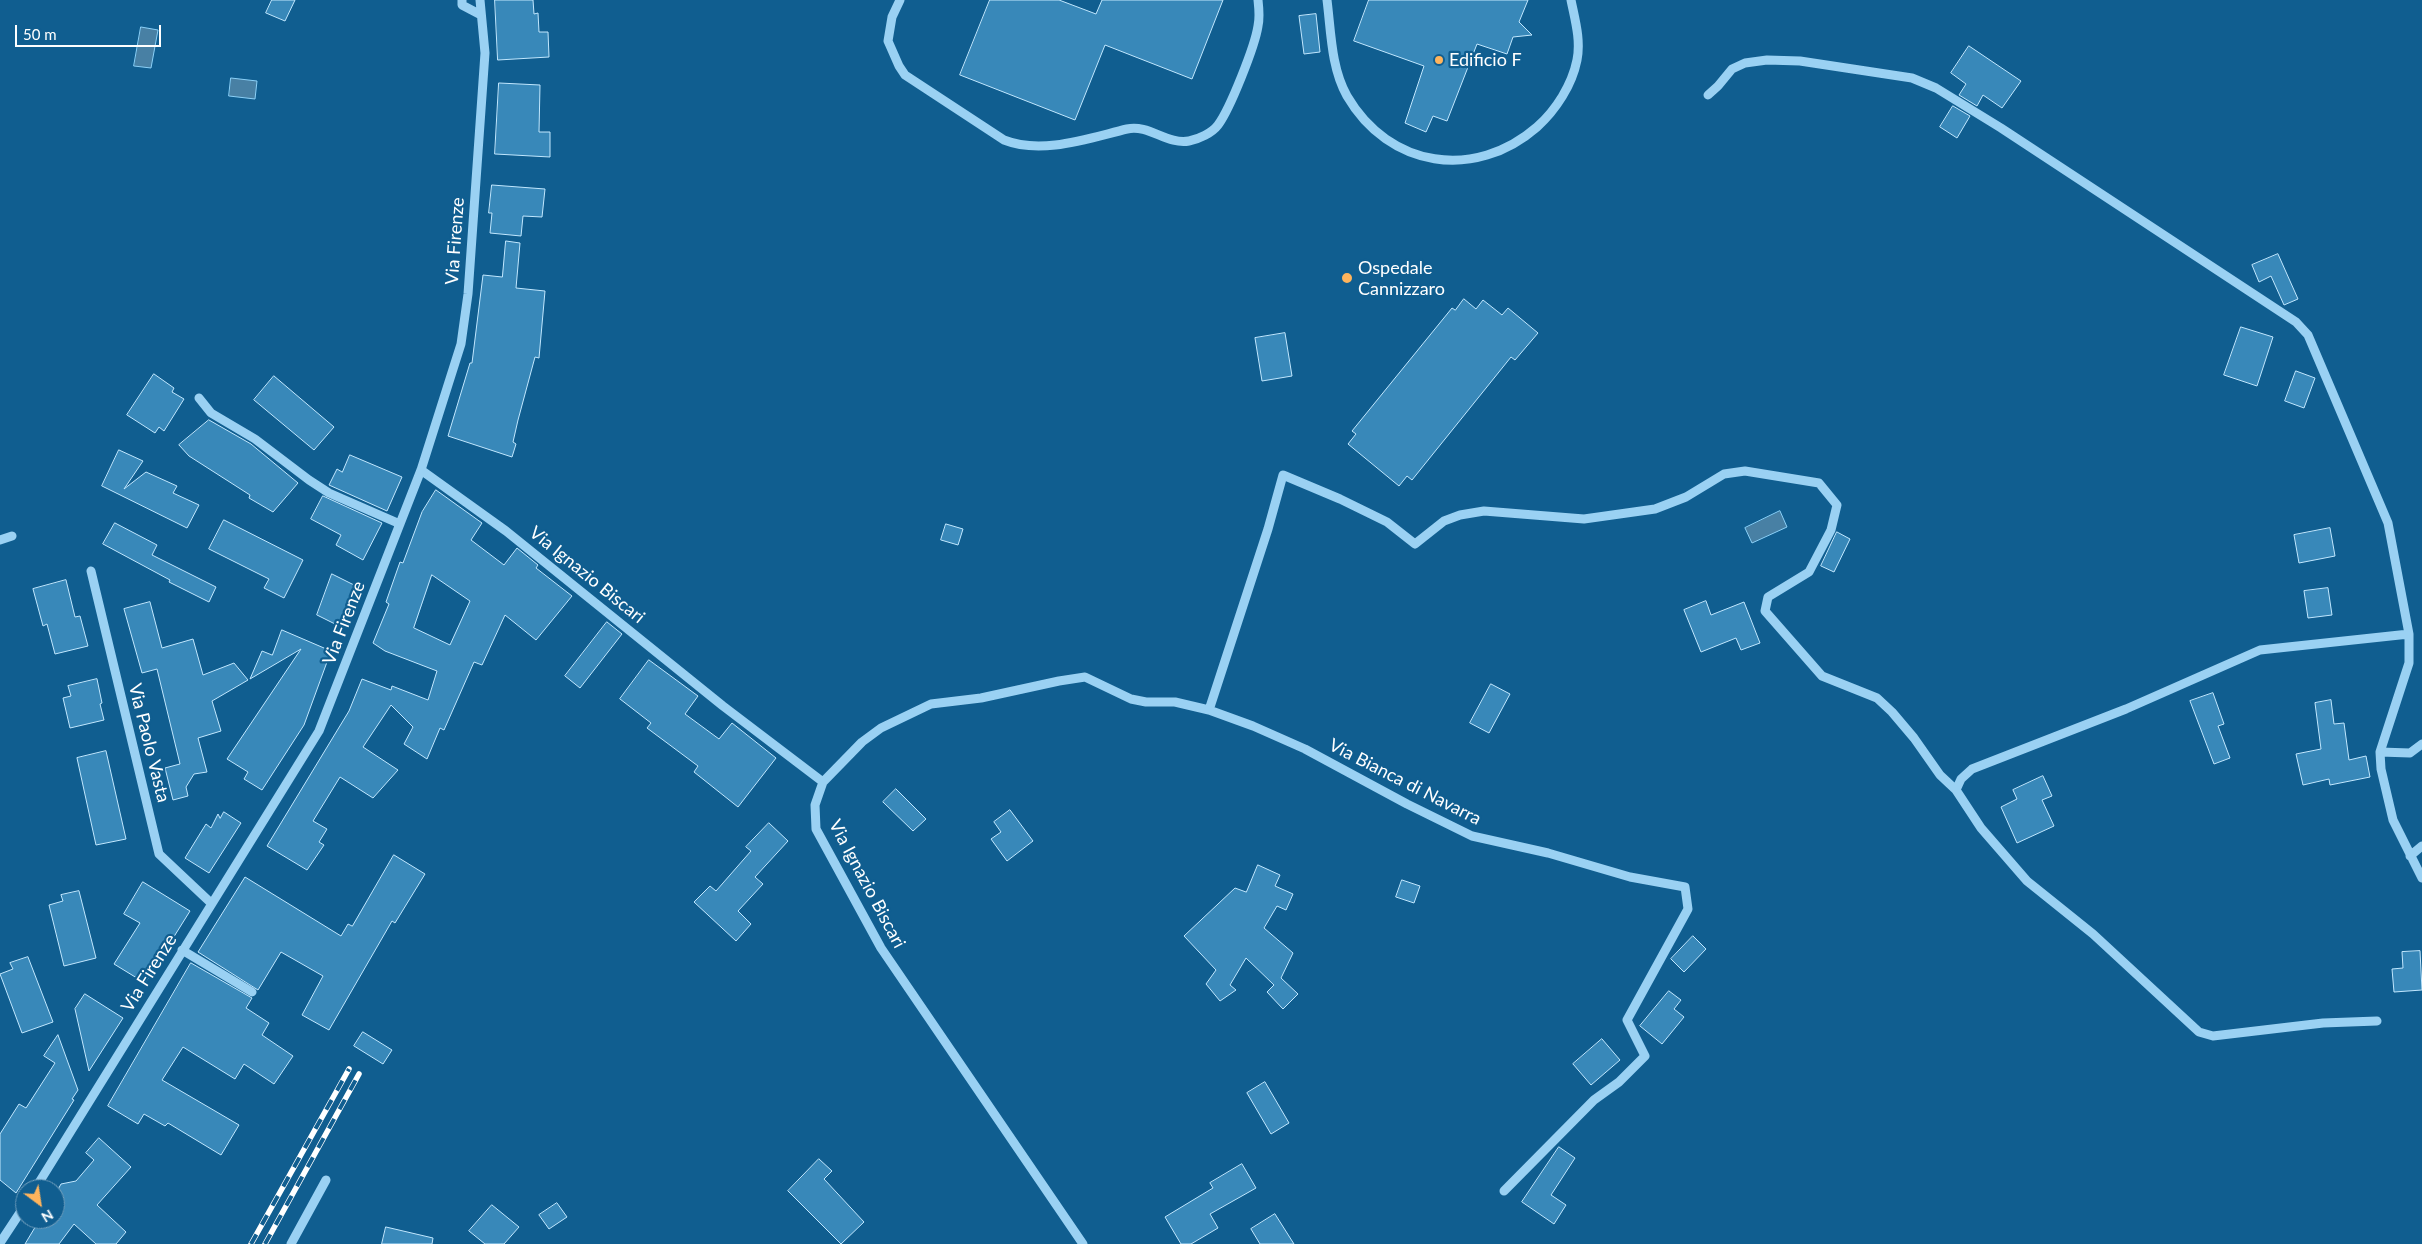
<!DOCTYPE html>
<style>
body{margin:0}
#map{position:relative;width:2422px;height:1244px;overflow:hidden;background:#105e90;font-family:Lato,sans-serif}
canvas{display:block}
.north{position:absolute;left:15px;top:1179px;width:50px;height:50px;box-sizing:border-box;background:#105e90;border:1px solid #709ebc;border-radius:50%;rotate:149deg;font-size:14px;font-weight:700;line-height:20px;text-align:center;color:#fff}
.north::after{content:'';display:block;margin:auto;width:18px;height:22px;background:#ffb45c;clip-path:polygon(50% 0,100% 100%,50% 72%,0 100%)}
.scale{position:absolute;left:15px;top:25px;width:146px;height:22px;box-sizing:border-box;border:2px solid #fff;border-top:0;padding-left:6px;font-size:15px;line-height:18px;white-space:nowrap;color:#fff;-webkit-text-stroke:4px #105e90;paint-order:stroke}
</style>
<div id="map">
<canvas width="2422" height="1244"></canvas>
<div class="north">N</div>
<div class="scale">50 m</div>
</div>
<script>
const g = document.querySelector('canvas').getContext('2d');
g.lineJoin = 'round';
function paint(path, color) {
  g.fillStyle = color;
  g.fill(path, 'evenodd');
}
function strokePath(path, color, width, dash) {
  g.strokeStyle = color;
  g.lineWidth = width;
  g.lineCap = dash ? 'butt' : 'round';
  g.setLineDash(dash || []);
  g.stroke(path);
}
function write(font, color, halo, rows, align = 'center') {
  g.font = font + ' Lato,sans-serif';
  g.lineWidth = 4.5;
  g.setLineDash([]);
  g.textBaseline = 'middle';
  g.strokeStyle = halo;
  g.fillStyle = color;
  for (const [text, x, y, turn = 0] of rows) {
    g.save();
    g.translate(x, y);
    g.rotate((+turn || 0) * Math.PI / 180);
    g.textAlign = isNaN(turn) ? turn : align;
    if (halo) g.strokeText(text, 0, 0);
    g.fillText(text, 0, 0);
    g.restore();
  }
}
const water = new Path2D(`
 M141 27 158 30 151 68 134 66Z
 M231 78 257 81 255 99 229 96Z
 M1780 511 1787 527 1752 543 1745 528Z`);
const building = new Path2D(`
 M272 0H295L285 21 266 13Z
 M495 0H533L534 14 538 13 539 32H548L549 57 498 60Z
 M990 0H1059L1096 14 1102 0H1223L1192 79 1105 45 1075 120 960 75Z
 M1369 0H1528L1519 22 1532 35 1513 37 1507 54 1477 44 1447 121 1433 116 1426 132 1405 123 1424 66 1354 41Z
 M1316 14 1320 52 1304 54 1299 16Z
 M1969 46 2021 81 2002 108 1983 95 1977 106 1959 95 1966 84 1951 73Z
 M499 83 540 85 539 132H550V157L495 154Z
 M1953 106 1970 116 1957 138 1940 127Z
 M492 185 545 189 542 217 523 216 521 236 490 233 492 213H489Z
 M506 241 520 243 516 288 545 291 539 358 535 357 518 420 513 442 516 444 512 457 448 436 470 363H472L483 275 502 277Z
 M2278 254 2298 299 2284 305 2271 276 2259 282 2252 265Z
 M1464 299 1476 309 1483 300 1502 315 1508 308 1538 333 1515 360 1511 357 1412 480 1407 476 1399 486 1348 444 1356 434 1352 431 1452 308 1455 310Z
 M2241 327 2273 337 2257 386 2224 375Z
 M1285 333 1292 376 1262 381 1255 338Z
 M2296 371 2315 378 2304 408 2285 401Z
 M154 374 174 388 172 392 184 399 164 431 159 427 155 433 127 415Z
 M274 376 334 427 314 450 254 400Z
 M209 420 251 444 298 483 273 512 249 498 250 495 189 456 179 445Z
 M119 450 143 461 124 489 146 472 177 486 173 493 199 505 187 528 102 486Z
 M350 455 402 477 387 511 329 485 337 469 342 472Z
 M436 490 482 523 471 540 504 565 517 548 538 565 536 568 572 596 536 640 505 615 482 665 474 662 444 730 440 728 427 759 404 744 413 727 391 705 363 747 398 770 373 798 340 777 313 821 327 829 319 842 324 845 307 870 267 846 349 711 362 679 391 690 392 686 428 700 437 671 385 651 373 643 389 604 386 602 400 562 403 563 422 512ZM432 575 470 601 450 645 414 628Z
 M323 496 382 523 363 560 336 545 341 535 311 519Z
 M224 520 303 560 284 598 264 588 269 579 209 549Z
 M115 523 157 545 152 555 216 587 209 602 169 582 170 580 103 544Z
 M946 524 963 529 958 545 941 540Z
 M2330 528 2335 556 2299 563 2294 535Z
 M1837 532 1850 539 1834 572 1821 566Z
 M332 574 358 587 341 627 317 615Z
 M66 580 75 617 80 616 88 646 55 654 47 624 43 626 33 589Z
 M2328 588 2332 615 2308 618 2304 591Z
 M1706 601 1711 615 1744 602 1760 643 1741 650 1736 638 1701 652 1684 610Z
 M150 602 162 648 193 639 203 675 234 663 248 680 212 701 221 731 198 738 207 772 194 774 186 787 188 796 173 800 165 768 180 764 157 669 142 673 124 609Z
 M607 622 622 634 580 688 565 676Z
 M282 630 331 651 304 725 262 790 244 779 248 772 227 759 301 649 250 679 262 651 272 655Z
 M649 660 698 696 685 714 719 739 732 723 776 758 738 807 694 772 698 766 647 728 651 723 620 699Z
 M97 679 102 703 100 704 104 720 70 728 63 698 71 696 68 686Z
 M1491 684 1510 694 1489 733 1470 723Z
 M2213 693 2224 724 2218 726 2230 758 2214 764 2190 701Z
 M2331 700 2334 724 2344 723 2349 760 2366 756 2370 777 2330 785 2329 779 2303 785 2296 754 2321 749 2315 703Z
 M106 751 126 839 96 845 77 758Z
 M2043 776 2052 796 2042 800 2054 826 2017 843 2001 807 2017 799 2013 790Z
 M896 789 926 819 913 831 883 802Z
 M1010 810 1033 841 1007 861 991 839 1001 832 994 822Z
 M224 812 241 823 209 873 185 858 206 824 211 828 218 814 220 818Z
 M769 823 788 841 755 877 763 884 738 911 751 924 736 941 694 902 710 886 716 891 751 851 746 847Z
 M394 855 425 874 395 923 392 921 329 1030 302 1015 323 976 281 952 258 990 198 952 245 877 341 936 348 924 352 926Z
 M1258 865 1280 875 1275 886 1293 894 1286 910 1277 906 1264 928 1293 953 1281 978 1298 994 1283 1009 1267 992 1274 985 1246 958 1230 985 1236 990 1220 1001 1206 984 1216 970 1184 936 1235 888 1246 892Z
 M1402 880 1420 886 1414 903 1396 897Z
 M143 882 190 911 145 983 114 964 140 923 124 914Z
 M79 891 96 958 64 966 49 905 63 901 61 895Z
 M1693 936 1706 949 1684 972 1671 959Z
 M2420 951 2422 990 2394 992 2392 969 2403 968 2402 952Z
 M28 957 53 1022 22 1033 0 974 13 969 10 963Z
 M191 963 252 998 246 1008 269 1023 262 1035 293 1056 274 1084 244 1064 235 1079 183 1047 162 1080 239 1125 221 1155 168 1123 165 1126 144 1114 138 1124 108 1106Z
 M1669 991 1681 1000 1674 1009 1684 1017 1662 1044 1640 1026Z
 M85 994 123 1018 89 1071 75 1009Z
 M363 1032 392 1050 383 1064 354 1046Z
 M58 1035 78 1090 72 1099 74 1100 16 1193 0 1180V1134L19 1104 26 1108 55 1063 44 1056Z
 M1602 1039 1620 1060 1591 1085 1573 1064Z
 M1265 1082 1289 1123 1271 1134 1247 1093Z
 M99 1138 131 1167 97 1205 126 1232 116 1244H96L74 1224 59 1244H25L40 1219H55V1195L61 1184 76 1181 94 1160 86 1153Z
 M1559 1147 1575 1158 1551 1195 1566 1205 1554 1224 1522 1202Z
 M819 1159 832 1171 824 1179 864 1222 841 1244 788 1191Z
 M1242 1164 1256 1188 1210 1214 1218 1228 1191 1244H1181L1165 1217 1213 1188 1210 1183Z
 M557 1203 567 1217 549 1229 539 1215Z
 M492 1205 519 1227 504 1244H485L469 1231Z
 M1275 1214 1294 1244H1260L1251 1229Z
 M386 1227 433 1238 432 1244H382Z`);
const minor = new Path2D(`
 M462 0V5L481 15
 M900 0 892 17 888 41 899 66 905 75 1004 140C1042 155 1089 138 1127 129 1149 124 1167 145 1189 141 1199 139 1212 133 1218 125 1230 109 1255 46 1258 26 1260 17 1259 9 1258 0
 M1327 0C1331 31 1331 68 1347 96 1389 168 1475 181 1537 127 1556 110 1572 85 1577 60 1581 40 1575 20 1571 0
 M1708 95 1718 86 1732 69 1745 63 1767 60 1800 61 1912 78 1936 88 2001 128 2296 322 2308 335 2388 523 2409 634V663L2380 752 2381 769 2393 820 2422 878
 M199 398 211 413 255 439 309 480 329 493 400 524
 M421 470 506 531 723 706 823 782 815 805 816 829 881 948 1083 1244
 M0 540 12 536
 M91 571 159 854 211 903
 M1209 710 1268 529 1283 475 1340 499 1387 522 1415 544 1444 521 1460 515 1484 511 1584 519 1655 509 1686 497 1724 474 1745 471 1819 483 1837 505 1831 530 1809 572 1768 597 1765 611 1822 676 1877 698 1892 712 1914 738 1940 775 1956 790 1981 828 2027 881 2093 934 2199 1032 2213 1036 2323 1023 2377 1021
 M2380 752 2410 753 2422 744
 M823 782 862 742 881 728 931 704 981 698 1059 681 1085 677 1131 699 1146 702H1175L1209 710 1253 726 1305 749 1407 804 1472 836 1548 853 1630 877 1685 887 1688 909 1627 1020 1645 1056 1619 1082 1594 1100 1504 1191
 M1956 790 1961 779 1972 769 2126 709 2260 650 2409 634
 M2410 856 2422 846
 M182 950 252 992
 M35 1189 319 731 421 470 461 344 468 294 485 53 480 0
 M0 1243 25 1205
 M291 1244 326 1180`);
const rail = new Path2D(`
 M251 1244 349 1069
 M265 1244 359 1074`);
const markers = [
 [1439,60,5,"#ffb45c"],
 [1347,278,6,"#ffb45c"]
];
const poiNames = [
 ["Edificio F",1449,60],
 ["Ospedale",1358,268],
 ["Cannizzaro",1358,289]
];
const streetNames = [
 ["Via Firenze",455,241,-86],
 ["Via Ignazio Biscari",587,575,39],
 ["Via Firenze",344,623,-69],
 ["Via Paolo Vasta",149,743,76],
 ["Via Bianca di Navarra",1405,782,27],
 ["Via Ignazio Biscari",867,884,62],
 ["Via Firenze",149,973,-58]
];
paint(water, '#4880a4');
strokePath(water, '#8bd0f7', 1);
paint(building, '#3888b9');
strokePath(building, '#c1e7fe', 1);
strokePath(minor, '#9ad1f3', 9);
strokePath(rail, '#fff', 5.5);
strokePath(rail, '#105e90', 4, [11]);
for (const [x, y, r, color] of markers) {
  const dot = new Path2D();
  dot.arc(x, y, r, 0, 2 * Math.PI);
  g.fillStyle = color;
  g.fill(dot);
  strokePath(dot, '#105e90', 2);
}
write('18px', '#fff', '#105e90', poiNames, 'left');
write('18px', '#fff', '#105e90', streetNames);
</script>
